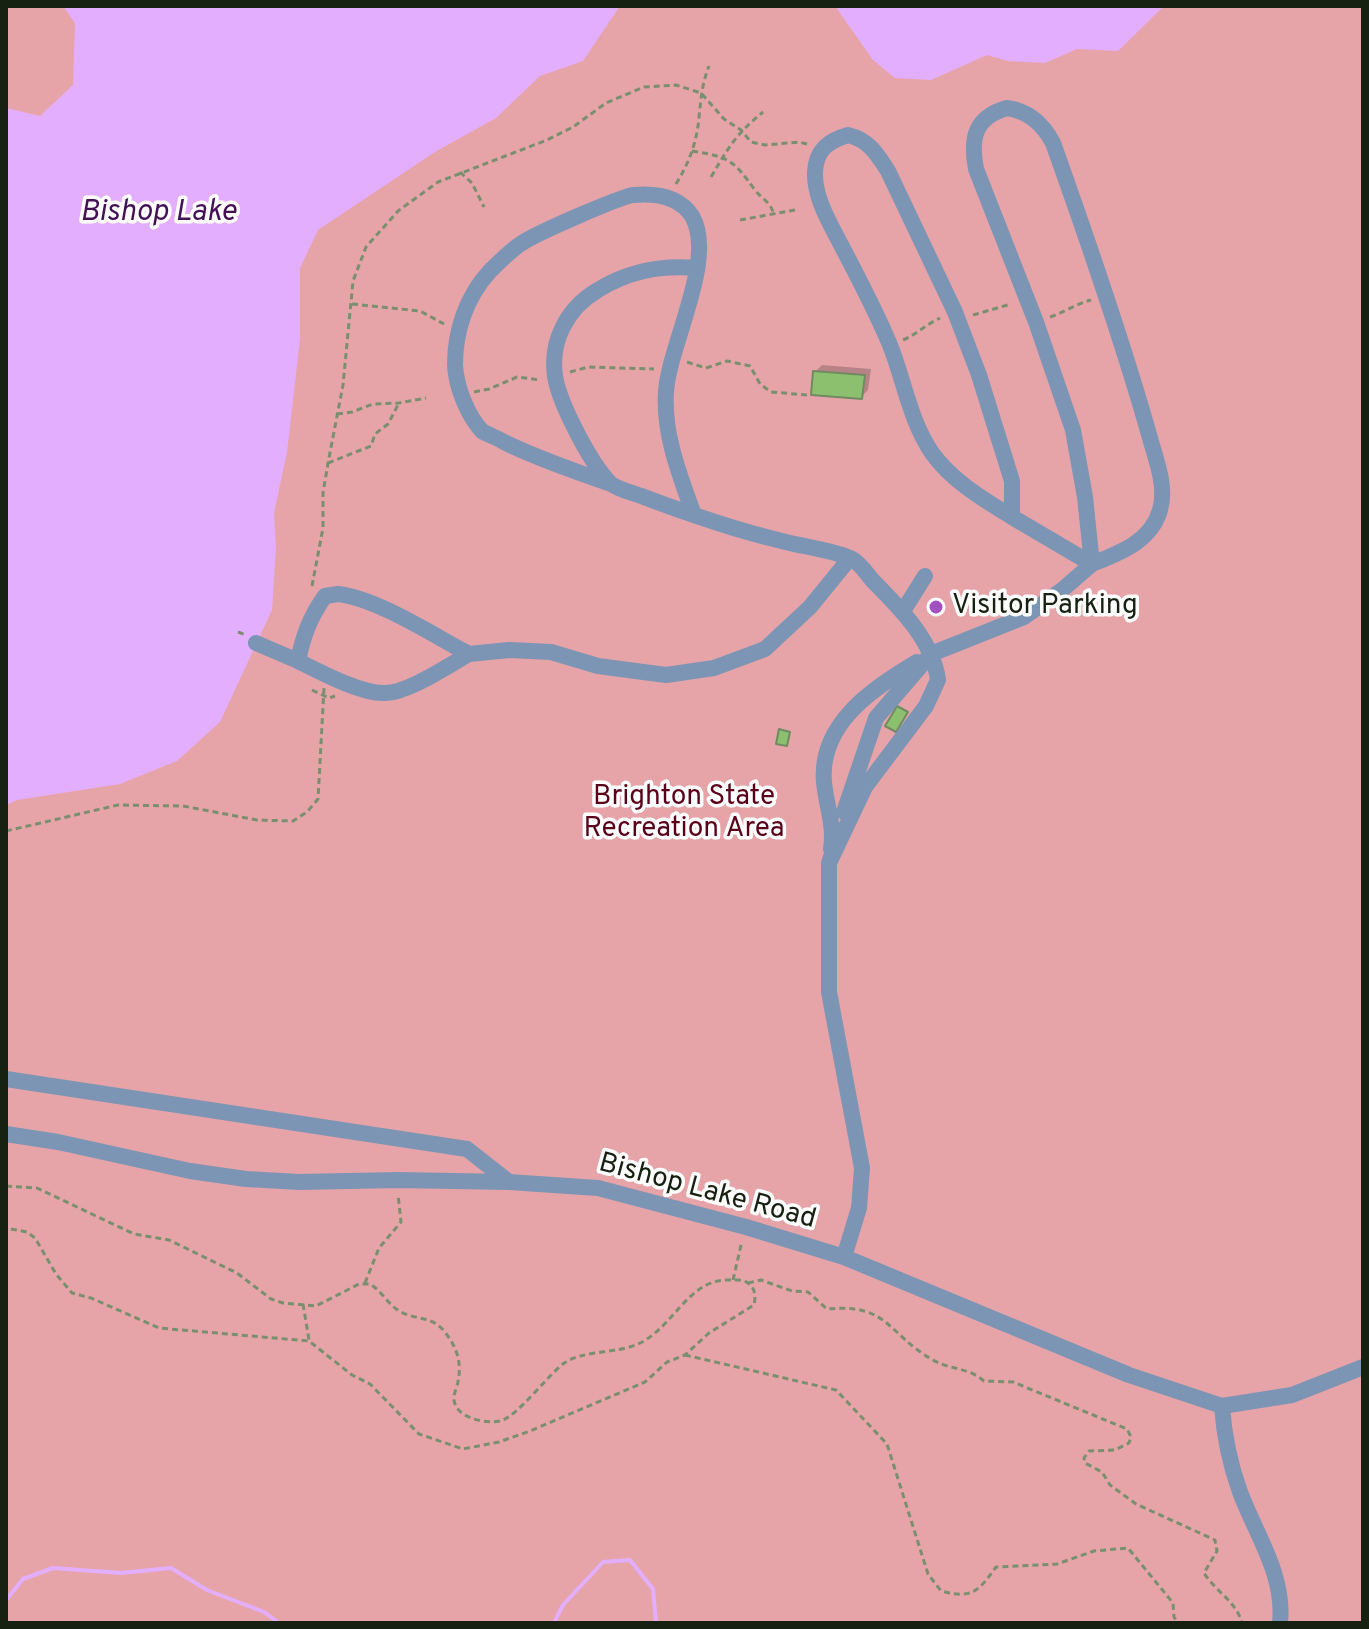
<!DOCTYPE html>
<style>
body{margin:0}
#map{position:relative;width:1369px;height:1629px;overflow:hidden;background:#cce9bc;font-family:Overpass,sans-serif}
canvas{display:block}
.frame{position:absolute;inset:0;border:8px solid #172111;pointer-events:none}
</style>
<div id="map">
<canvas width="1369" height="1629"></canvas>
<div class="frame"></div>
</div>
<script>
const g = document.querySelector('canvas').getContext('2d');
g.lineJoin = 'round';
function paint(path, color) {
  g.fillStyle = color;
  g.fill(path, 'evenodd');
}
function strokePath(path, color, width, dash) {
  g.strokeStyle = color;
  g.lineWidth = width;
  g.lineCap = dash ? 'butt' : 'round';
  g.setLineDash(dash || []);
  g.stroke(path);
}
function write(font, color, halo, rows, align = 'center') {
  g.font = font + ' Overpass,sans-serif';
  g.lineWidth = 7;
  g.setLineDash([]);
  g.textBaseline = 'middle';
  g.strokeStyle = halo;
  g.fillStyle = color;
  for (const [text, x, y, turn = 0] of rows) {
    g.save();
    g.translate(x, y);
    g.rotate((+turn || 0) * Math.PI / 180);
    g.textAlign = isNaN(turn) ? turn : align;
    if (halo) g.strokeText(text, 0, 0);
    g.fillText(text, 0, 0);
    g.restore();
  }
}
const green = new Path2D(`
 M6 6H1363V1623H6Z`);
const water = new Path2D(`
 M63 6H620L583 61 540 76 496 118 435 152 318 230 300 268V339L287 452 274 513 276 546 272 610 220 722 177 761 120 784 17 800 6 805V108L40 116 73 85 75 23Z
 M835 6H1164L1118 51 1077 49 1045 63 1008 61 987 55 931 80 895 78 873 60Z`);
const shadow = new Path2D(`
 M822 365 871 369 868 390 861 397 815 372Z`);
const stream = new Path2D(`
 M6 1600 23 1579 53 1568 121 1573 171 1568 207 1590 264 1612 279 1623
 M515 1623H516
 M554 1623 563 1605 603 1562 630 1560 653 1589 656 1623`);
const building = new Path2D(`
 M813 371 865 375 862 399 811 395Z
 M897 706 908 712 896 732 885 726Z
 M779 729 790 732 787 746 776 744Z`);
const path = new Path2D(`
 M692 151C730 157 733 160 755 190 762 199 771 202 774 215
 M460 172 472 183 484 207
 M711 177C729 147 735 135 763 112
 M676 184C689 163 697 142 699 117 701 98 702 84 709 66
 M740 220 795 210
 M352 304 420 311 444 324
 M973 315 1011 304
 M1050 317C1065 312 1076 304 1091 300
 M903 340C917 334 925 325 940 318
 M687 362 706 368 727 361 750 366 760 384 771 392 807 395
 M570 372 588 367 654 369
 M474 392 489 389 517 377 540 380
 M337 414 352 412 373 404 399 403 426 398
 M328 463 371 446 375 434 388 424 399 403
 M312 586 323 528V493L328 463 343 385 353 281 366 247 398 211 438 182 547 140 573 127 606 103 644 87 676 85 701 93 724 119 741 130 751 142 765 145 799 142 807 144
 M238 632 246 635
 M312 690 329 698 335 696
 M6 831 118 805 183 806 257 820 293 821 307 812 318 799 324 688
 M6 1186 37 1188 134 1234 169 1240 237 1273 271 1299 283 1303 316 1306 359 1284H370C382 1291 388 1305 401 1312 416 1320 432 1316 444 1331 457 1347 462 1362 458 1382 457 1387 453 1395 454 1400 456 1418 485 1424 500 1421 517 1417 547 1376 563 1364 581 1350 615 1354 638 1344 674 1328 688 1278 730 1280 736 1280 743 1279 748 1283 755 1288 756 1296 754 1305L709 1333 685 1355 667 1362 645 1382 530 1431 499 1442 463 1449 419 1434 370 1384 352 1375 309 1341 159 1328 91 1298 72 1293 56 1274 35 1238 27 1232 6 1228
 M733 1280 742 1241
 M365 1283 379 1248 401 1222 398 1194
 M748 1283 761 1280 792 1291 808 1292 827 1309C889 1303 887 1334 933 1360 950 1370 968 1367 984 1381L1013 1382 1127 1429 1131 1437 1129 1443 1115 1450 1089 1451 1084 1458 1085 1463 1102 1472 1110 1485 1136 1504 1215 1540 1217 1551 1204 1573C1216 1592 1236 1601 1242 1623
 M303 1304 309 1340
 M685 1355 836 1390 887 1444 928 1574 941 1591C972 1599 978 1592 996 1567L1057 1564 1094 1551 1128 1548 1173 1603 1174 1617 1178 1623`);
const minor = new Path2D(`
 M1007 108C1029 111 1043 124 1053 143 1088 241 1122 339 1150 438 1156 460 1167 487 1160 510 1151 542 1119 553 1092 564L1085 497 1073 430 1036 322 976 169C970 138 975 117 1007 108Z
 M848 135C869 140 877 154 888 171L955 312 979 375 1012 481V517C983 499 952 481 932 453 910 421 904 380 890 345 875 309 857 275 839 241 828 220 814 196 815 172 816 150 828 141 848 135Z
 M696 268C660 265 629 271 598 290 567 308 550 341 555 376 559 403 591 464 610 483 618 490 634 493 644 497 689 514 735 530 782 541 799 546 838 551 852 559 860 563 867 574 873 581 900 608 933 641 938 680L926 706 865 787 829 863
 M611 484C575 471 538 459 504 442 498 438 488 435 482 431 467 415 456 386 455 365 455 331 466 297 490 271 499 262 511 250 522 243 537 233 617 198 633 195 655 193 679 196 692 216 717 259 669 344 666 392 663 434 680 476 694 515
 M338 594C376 598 433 635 469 654 449 665 408 693 385 693 361 694 320 672 298 661 303 636 310 617 325 596Z
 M903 611 925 576
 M256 643 298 661
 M469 654 509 650 551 652 598 666 666 675 714 668 765 649 810 607 850 558
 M844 812 876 718 931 654 1024 617 1062 590 1092 564 1012 517
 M831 849C835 826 826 805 824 782 819 724 873 688 917 662
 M832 854 829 863V992L862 1168 859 1208 844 1257
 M6 1079 467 1149 509 1182
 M6 1134 58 1142 190 1171 246 1179 300 1182 398 1180 509 1182 598 1188 746 1227 844 1257 1129 1375 1222 1406 1292 1395 1363 1367
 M1222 1406C1224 1436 1230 1464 1240 1492 1256 1535 1285 1575 1280 1623`);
const markers = [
 [936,607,8,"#a151c2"]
];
const poiNames = [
 ["Visitor Parking",952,607]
];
const parkNames = [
 ["Brighton State",684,798],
 ["Recreation Area",684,830]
];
const streetNames = [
 ["Bishop Lake Road",707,1193,15]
];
const waterNames = [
 ["Bishop Lake",158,214]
];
paint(green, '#e6a4a8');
paint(water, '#e4aefe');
paint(shadow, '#0003');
strokePath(stream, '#e4aefe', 4);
paint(building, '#8cc06e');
strokePath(building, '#708b61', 2);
strokePath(path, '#7a8f6f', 3, [6, 4]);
strokePath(minor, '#7c95b5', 16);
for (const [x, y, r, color] of markers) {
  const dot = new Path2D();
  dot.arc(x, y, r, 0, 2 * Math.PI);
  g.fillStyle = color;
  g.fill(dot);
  strokePath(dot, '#fff', 3);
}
write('28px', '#172111', '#fff', poiNames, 'left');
write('28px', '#5c0019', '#fff', parkNames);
write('28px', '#172111', '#fff', streetNames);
write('italic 30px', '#441157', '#fff', waterNames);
</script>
